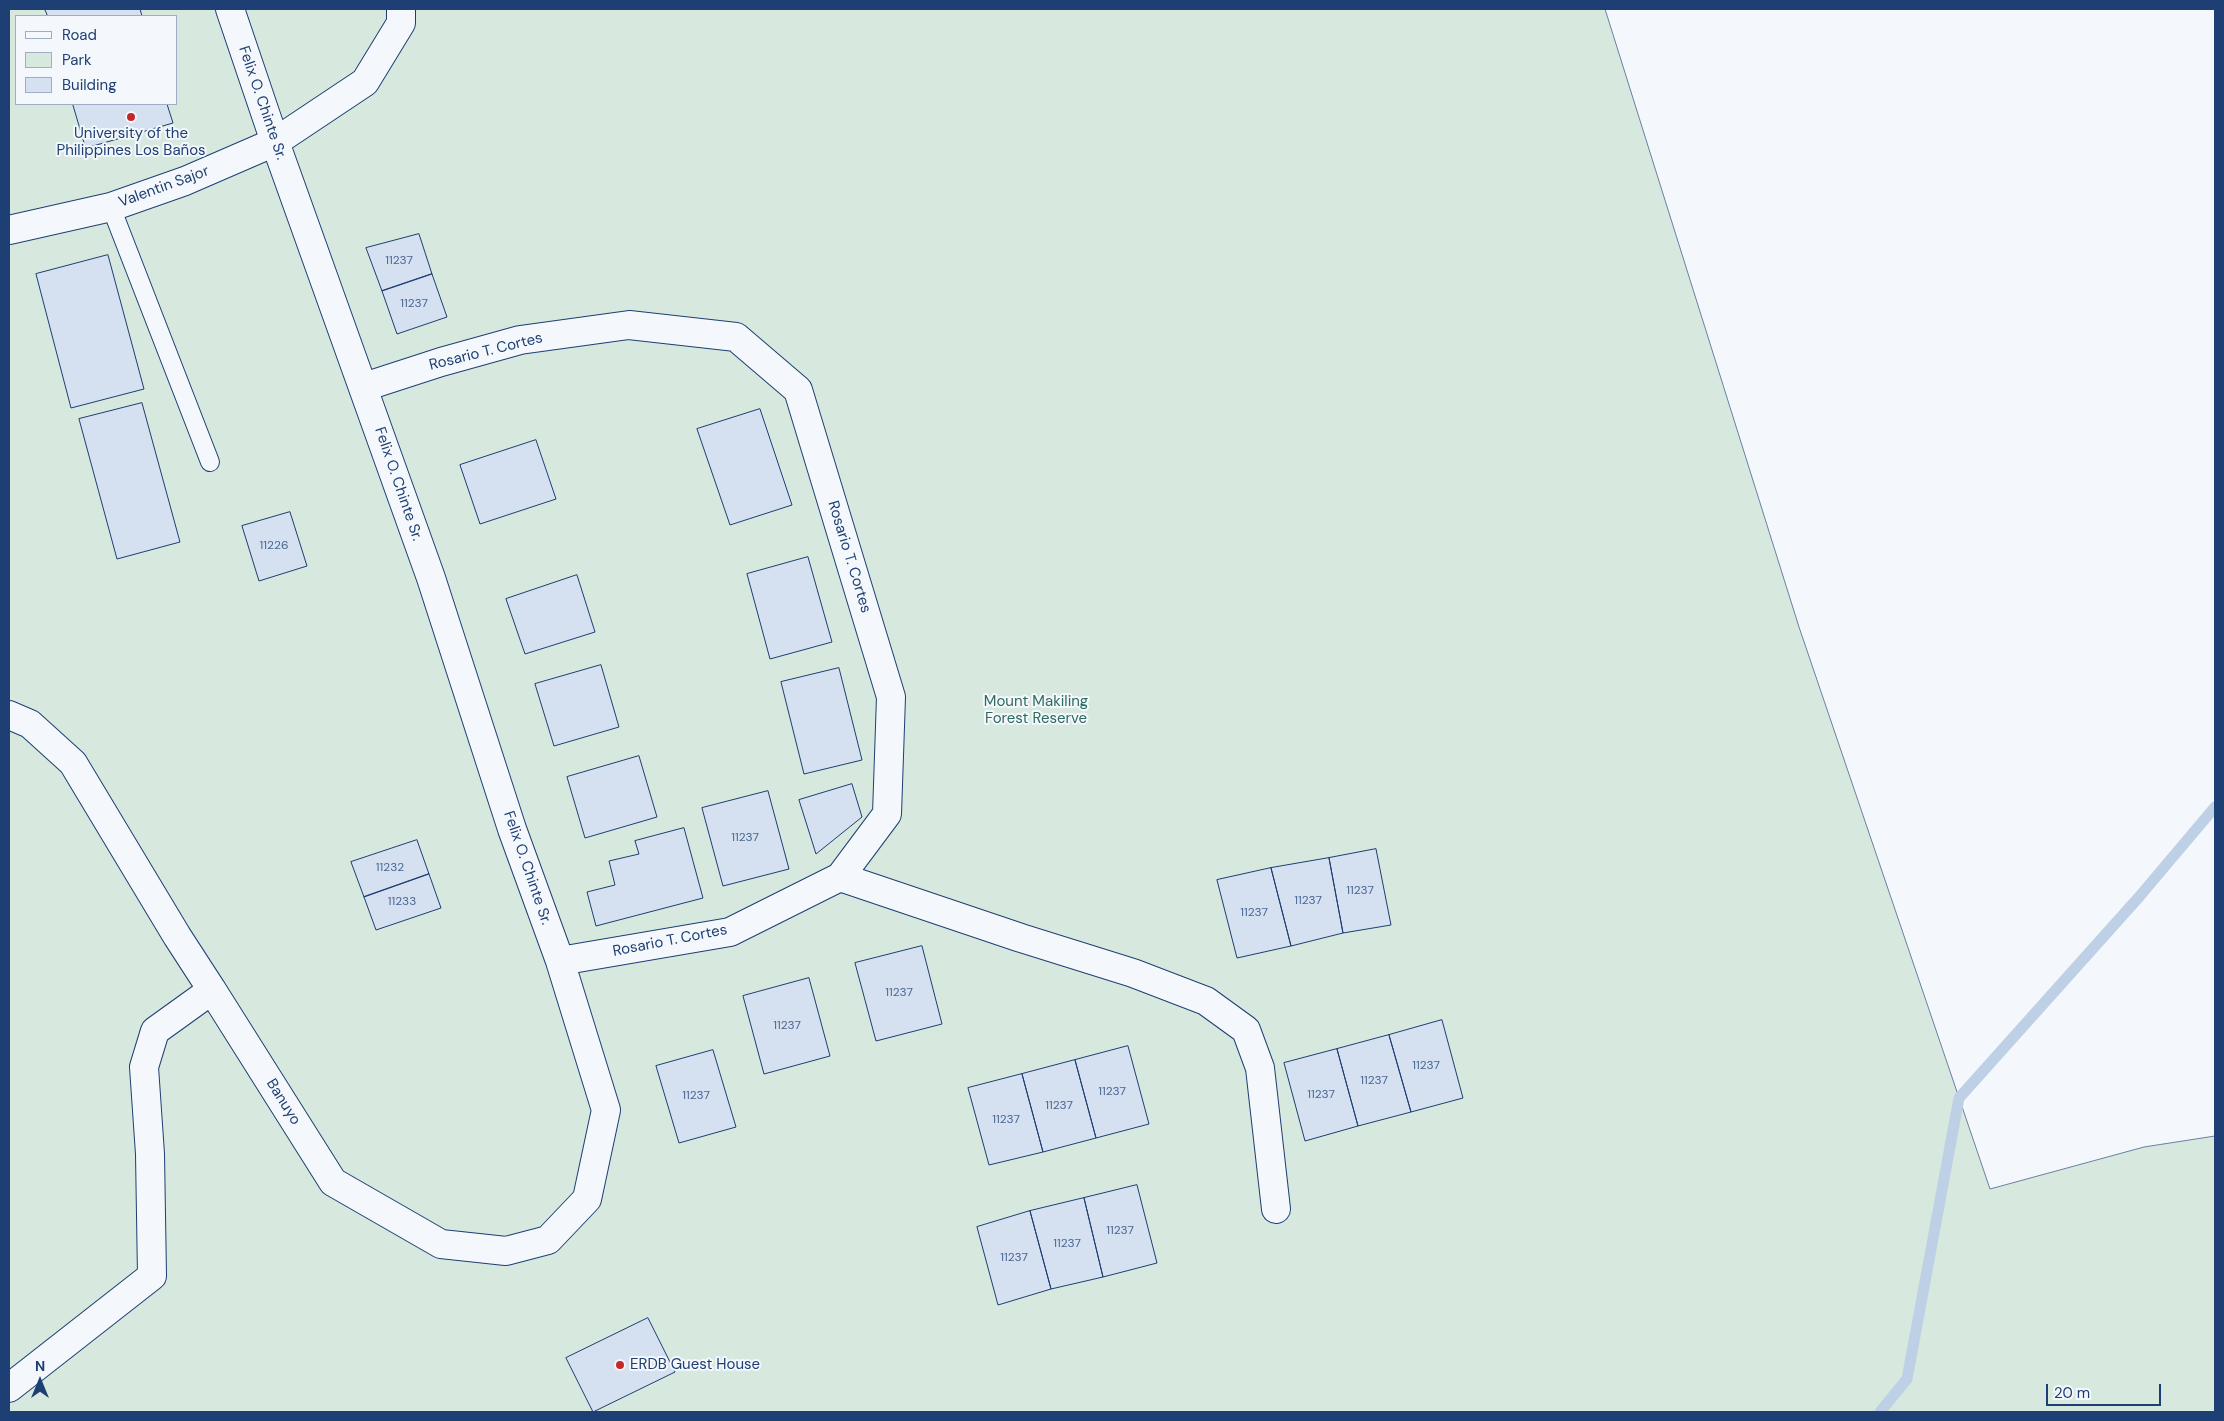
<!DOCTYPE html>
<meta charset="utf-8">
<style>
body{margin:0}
#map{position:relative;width:2224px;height:1421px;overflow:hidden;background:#f4f7fb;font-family:"DM Sans",sans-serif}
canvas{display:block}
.frame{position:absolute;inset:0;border:10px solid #1d3f73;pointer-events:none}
.legend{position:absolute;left:15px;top:15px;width:162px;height:90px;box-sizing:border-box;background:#f4f7fb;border:1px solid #9eadc5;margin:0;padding:6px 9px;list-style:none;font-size:15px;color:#1d3f73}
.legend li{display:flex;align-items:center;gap:10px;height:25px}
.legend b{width:25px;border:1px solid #9eadc5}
.north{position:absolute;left:15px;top:1356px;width:50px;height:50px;-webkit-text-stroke:4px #f4f7fb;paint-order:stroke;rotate:0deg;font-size:14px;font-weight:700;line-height:20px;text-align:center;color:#1d3f73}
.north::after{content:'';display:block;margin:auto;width:18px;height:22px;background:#1d3f73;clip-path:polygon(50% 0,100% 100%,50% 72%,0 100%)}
.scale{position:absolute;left:2046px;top:1384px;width:115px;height:22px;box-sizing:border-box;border:2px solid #1d3f73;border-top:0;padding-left:6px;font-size:15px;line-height:18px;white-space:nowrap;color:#1d3f73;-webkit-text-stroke:4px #f4f7fb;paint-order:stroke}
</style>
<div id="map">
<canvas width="2224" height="1421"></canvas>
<div class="frame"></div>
<ul class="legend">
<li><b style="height:6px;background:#f4f7fb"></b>Road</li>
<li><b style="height:14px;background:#d7e8df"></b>Park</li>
<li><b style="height:14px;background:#d5e0f0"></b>Building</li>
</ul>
<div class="north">N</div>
<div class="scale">20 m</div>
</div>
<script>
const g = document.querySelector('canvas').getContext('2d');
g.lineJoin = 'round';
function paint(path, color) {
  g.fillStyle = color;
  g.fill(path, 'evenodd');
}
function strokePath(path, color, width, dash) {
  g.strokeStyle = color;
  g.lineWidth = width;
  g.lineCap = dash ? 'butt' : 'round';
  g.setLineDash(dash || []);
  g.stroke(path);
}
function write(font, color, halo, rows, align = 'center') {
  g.font = font + ' "DM Sans",sans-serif';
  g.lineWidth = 4;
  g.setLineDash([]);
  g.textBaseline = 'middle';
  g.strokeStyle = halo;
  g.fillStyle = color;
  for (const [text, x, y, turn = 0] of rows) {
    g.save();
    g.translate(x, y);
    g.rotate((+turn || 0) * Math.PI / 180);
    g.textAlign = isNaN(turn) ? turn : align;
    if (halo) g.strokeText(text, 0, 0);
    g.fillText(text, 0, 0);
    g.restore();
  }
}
const green = new Path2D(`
 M9 9H1605L1799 627 1990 1189 2144 1147 2215 1136V1412H9ZM16 16H176V104H16Z`);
const stream = new Path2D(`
 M1880 1412 1907 1379 1959 1098 2139 897 2215 807`);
const building = new Path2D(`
 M45 9H140L142 16H48Z
 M73 104H167L173 123 86 148Z
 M419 234 432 274 382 291 366 248Z
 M108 255 144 389 71 408 36 274Z
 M432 274 447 317 397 334 382 291Z
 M142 403 180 542 117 559 79 419Z
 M760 409 792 505 730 525 697 429Z
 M536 440 556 499 480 524 460 465Z
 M290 512 307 566 259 581 242 526Z
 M808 557 832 642 770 659 747 574Z
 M577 575 595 632 525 654 506 599Z
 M601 665 619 727 554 746 535 684Z
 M839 668 862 760 804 774 781 682Z
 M639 756 657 817 585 838 567 777Z
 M852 784 862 817 816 854 799 800Z
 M768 791 789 869 723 886 702 808Z
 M684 828 703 898 596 926 587 892 615 885 609 861 639 854 635 841Z
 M417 840 429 874 364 897 351 862Z
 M1376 849 1391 925 1343 933 1329 858Z
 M1329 858 1343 933 1291 946 1271 868Z
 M1271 868 1291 946 1237 958 1217 880Z
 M429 874 441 908 376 930 364 897Z
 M922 946 942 1024 876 1041 855 963Z
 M809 978 830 1056 764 1074 743 996Z
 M1442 1020 1463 1098 1411 1112 1389 1035Z
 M1389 1035 1411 1112 1358 1126 1337 1049Z
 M1128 1046 1149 1124 1096 1138 1075 1060Z
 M1337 1049 1358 1126 1305 1141 1284 1063Z
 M713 1050 736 1127 679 1143 656 1066Z
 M1075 1060 1096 1138 1043 1152 1022 1074Z
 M1022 1074 1043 1152 989 1165 968 1088Z
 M1137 1185 1157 1263 1103 1277 1084 1198Z
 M1084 1198 1103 1277 1051 1289 1030 1211Z
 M1030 1211 1051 1289 998 1305 977 1227Z
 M648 1318 675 1372 593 1412 566 1358Z`);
const service = new Path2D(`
 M111 207 210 462`);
const minor = new Path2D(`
 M9 230 111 207 185 181 275 142 365 82 401 23V9
 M364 387 441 362 520 340 629 325 736 337 798 390 891 697 887 814 840 877 730 932 560 961
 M9 715 30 724 73 763 177 936 212 990
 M840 877 1021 938 1133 973 1206 1001 1246 1030 1260 1068 1276 1209
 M9 1388 152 1276 150 1154 144 1067 155 1031 212 990 333 1182 441 1244 506 1251 548 1240 587 1199 606 1110 560 961 512 829 431 578 275 142 230 9`);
const markers = [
 [131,117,5,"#c62828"],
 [620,1365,5,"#c62828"]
];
const numberNames = [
 ["11237",399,261],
 ["11237",414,304],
 ["11226",274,546],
 ["11237",745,838],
 ["11232",390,868],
 ["11237",1360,891],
 ["11237",1308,901],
 ["11233",402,902],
 ["11237",1254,913],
 ["11237",899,993],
 ["11237",787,1026],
 ["11237",1426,1066],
 ["11237",1374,1081],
 ["11237",1112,1092],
 ["11237",1321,1095],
 ["11237",696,1096],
 ["11237",1059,1106],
 ["11237",1006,1120],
 ["11237",1120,1231],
 ["11237",1067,1244],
 ["11237",1014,1258]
];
const streetNames = [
 ["Felix O. Chinte Sr.",262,103,71],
 ["Valentin Sajor",164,187,-20],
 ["Rosario T. Cortes",486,352,-14],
 ["Felix O. Chinte Sr.",398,484,71],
 ["Rosario T. Cortes",849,557,73],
 ["Felix O. Chinte Sr.",527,868,71],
 ["Rosario T. Cortes",670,941,-11],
 ["Banuyo",283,1102,58]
];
const poiNames = [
 ["University of the",131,134],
 ["Philippines Los Baños",131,151],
 ["ERDB Guest House",630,1365,"left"]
];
const parkNames = [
 ["Mount Makiling",1036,702],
 ["Forest Reserve",1036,719]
];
paint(green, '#d7e8df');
strokePath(green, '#687fa3', 1);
strokePath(stream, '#bed0e5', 11);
paint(building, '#d5e0f0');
strokePath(building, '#1d3f73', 1);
strokePath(service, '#1d3f73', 20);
strokePath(minor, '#1d3f73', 30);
strokePath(service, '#f4f7fb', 18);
strokePath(minor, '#f4f7fb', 28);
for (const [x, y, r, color] of markers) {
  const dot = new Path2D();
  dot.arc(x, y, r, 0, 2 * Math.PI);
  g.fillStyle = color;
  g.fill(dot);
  strokePath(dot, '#f4f7fb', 2);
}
write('12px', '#4b6792', null, numberNames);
write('15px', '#1d3f73', '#f4f7fb', streetNames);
write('15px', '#1d3f73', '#f4f7fb', poiNames);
write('15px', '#2c6c60', '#f4f7fb', parkNames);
</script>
